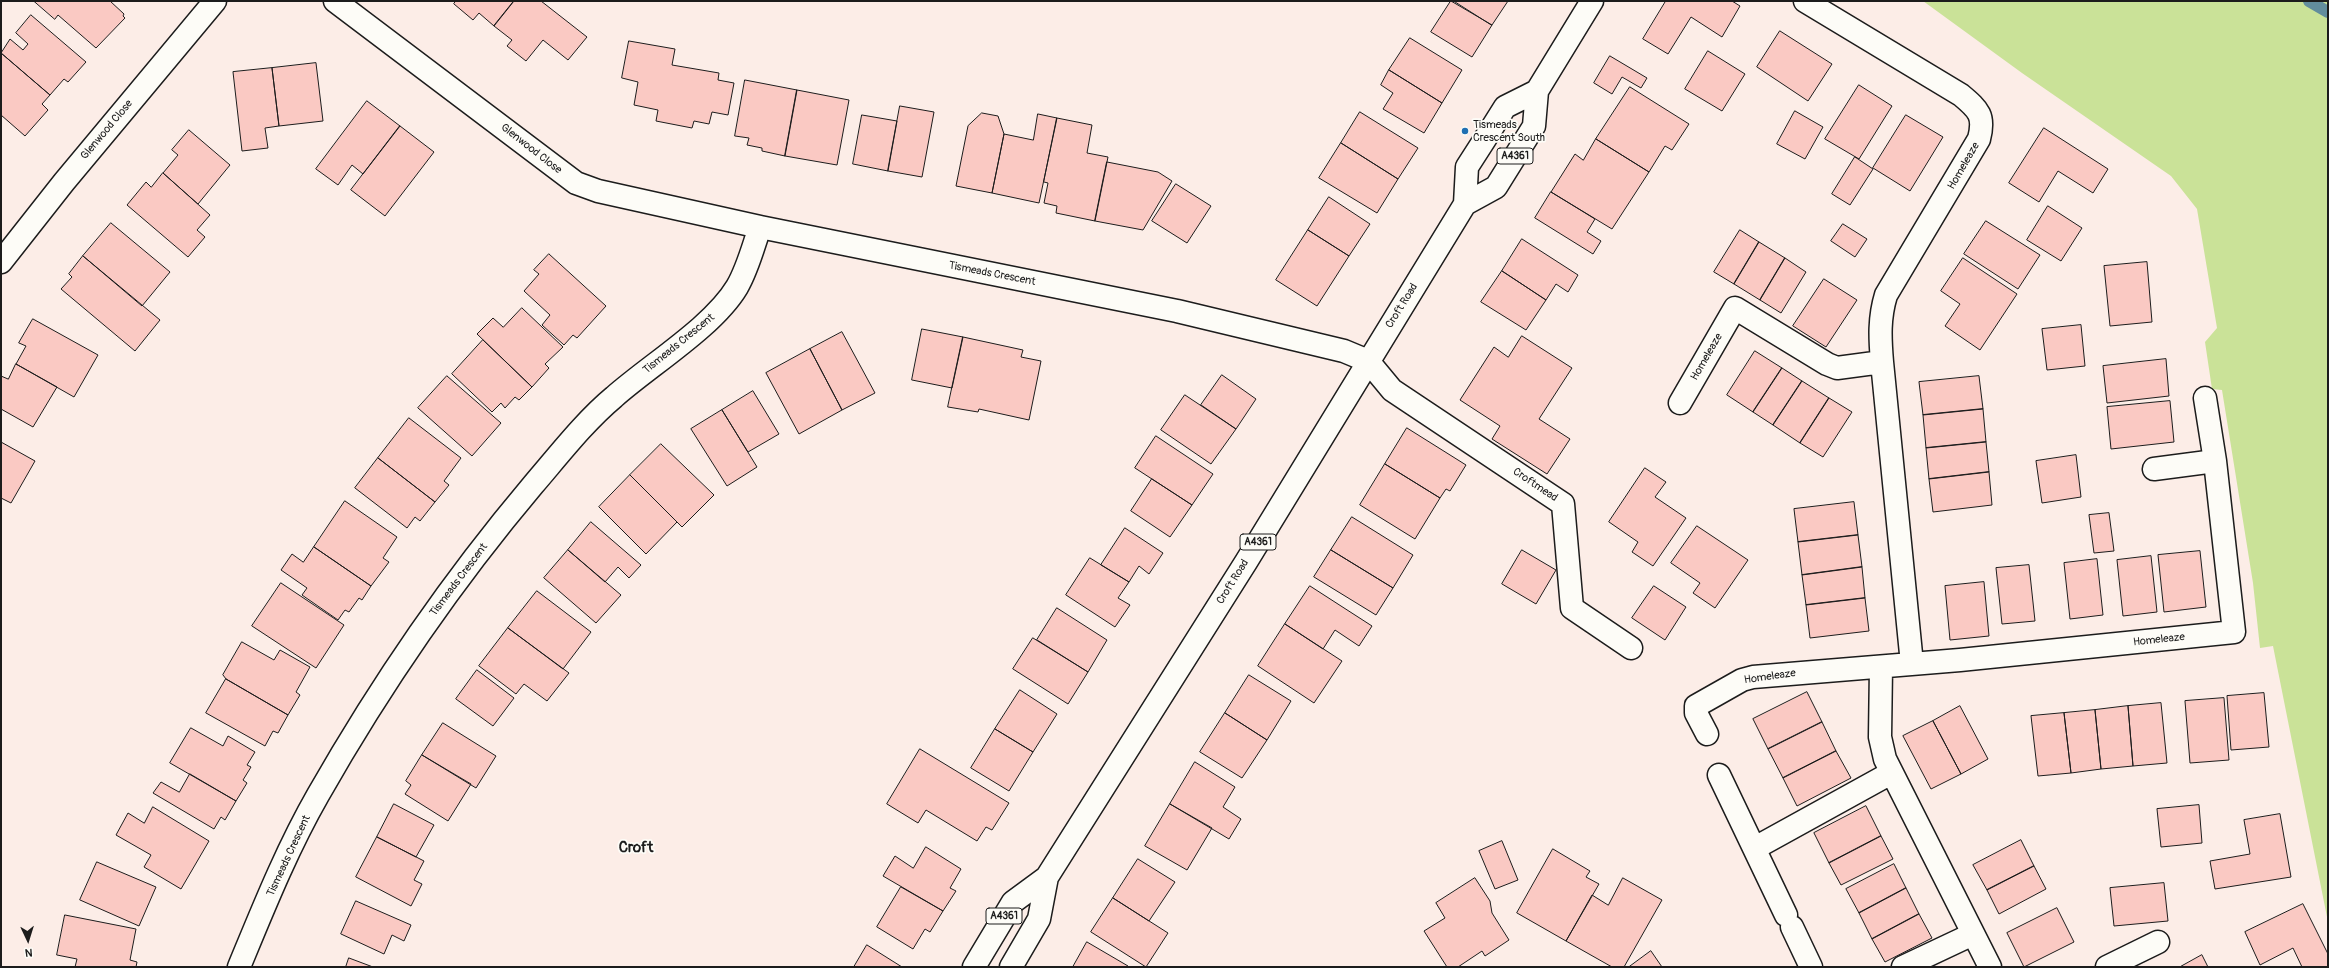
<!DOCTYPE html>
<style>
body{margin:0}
#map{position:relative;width:2329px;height:968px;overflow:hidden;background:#fcede7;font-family:Pangolin,sans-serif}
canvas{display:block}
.frame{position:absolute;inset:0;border:2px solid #1c1c1c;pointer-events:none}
.north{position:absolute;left:8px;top:920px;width:40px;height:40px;-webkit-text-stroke:3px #fdfcf7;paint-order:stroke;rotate:176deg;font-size:11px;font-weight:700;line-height:16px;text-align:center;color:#1c1c1c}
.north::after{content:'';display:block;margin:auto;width:14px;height:18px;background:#1c1c1c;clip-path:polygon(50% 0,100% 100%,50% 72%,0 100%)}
</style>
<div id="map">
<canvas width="2329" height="968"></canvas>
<div class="frame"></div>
<div class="north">N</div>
</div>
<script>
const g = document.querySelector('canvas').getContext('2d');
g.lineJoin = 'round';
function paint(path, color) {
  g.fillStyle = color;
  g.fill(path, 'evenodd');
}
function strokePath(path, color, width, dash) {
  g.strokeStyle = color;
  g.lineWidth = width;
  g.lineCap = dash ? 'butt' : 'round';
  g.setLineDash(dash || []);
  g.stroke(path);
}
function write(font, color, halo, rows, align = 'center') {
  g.font = font + ' Pangolin,sans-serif';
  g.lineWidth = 3.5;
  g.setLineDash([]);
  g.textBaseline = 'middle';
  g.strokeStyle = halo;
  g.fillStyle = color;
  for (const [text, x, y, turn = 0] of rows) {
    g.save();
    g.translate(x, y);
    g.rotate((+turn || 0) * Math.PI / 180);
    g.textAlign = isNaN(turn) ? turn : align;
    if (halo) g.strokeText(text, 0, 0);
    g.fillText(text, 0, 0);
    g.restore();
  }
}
const green = new Path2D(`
 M1923 1H2328V922L2273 646 2260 648 2253 583 2222 390 2212 389 2205 342 2217 328 2197 209 2171 176 2022 73Z`);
const stream = new Path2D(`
 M2309 1 2328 12`);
const building = new Path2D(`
 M34 1H110L124 14 123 16 125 18 96 48 58 15 55 19Z
 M456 1H514L494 26 479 13 473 20 454 4Z
 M514 1H541L587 37 568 60 543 40 526 61 507 46 512 40 494 26Z
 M1451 1 1492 25 1472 57 1431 32Z
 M1454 1H1508L1492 25Z
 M1666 1H1732L1740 6 1722 37 1691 17 1668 54 1643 39Z
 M31 15 86 62 68 82 64 79 50 95 1 53 10 39 23 50 28 44 16 33Z
 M1780 31 1832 64 1808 101 1757 67Z
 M1410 38 1462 70 1442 103 1389 70Z
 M629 41 675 49 672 65 719 73 718 80 734 83 728 115 712 112 709 124 694 121 692 128 656 121 658 110 634 105 638 82 622 78Z
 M1708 51 1745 74 1722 111 1685 89Z
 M1 53 50 95 42 104 48 110 25 136 1 115Z
 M1610 56 1647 78 1641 88 1622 77 1612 94 1594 83Z
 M316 63 323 121 279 126 272 68Z
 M272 68 279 126 265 128 268 148 242 151 233 72Z
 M1389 70 1442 103 1424 133 1383 109 1393 93 1381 85Z
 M745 80 797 90 785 156 762 151V148L747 145 749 138 735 136Z
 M1859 85 1892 106 1859 159 1825 139Z
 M1630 87 1689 124 1672 150 1665 146 1649 172 1596 139Z
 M797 90 849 100 837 165 785 156Z
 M367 101 400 126 363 174 352 165 338 185 316 169Z
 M900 106 934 112 922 177 888 171Z
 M1795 111 1823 127 1805 159 1777 144Z
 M1360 112 1418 148 1398 179 1341 143Z
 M982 113 998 116 1004 134 992 193 956 186 968 126Z
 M1038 114 1057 118 1039 203 992 193 1004 134 1033 140Z
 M862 115 897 121 888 171 853 164Z
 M1906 115 1943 137 1910 191 1873 168Z
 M1057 118 1092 125 1087 153 1108 157 1095 221 1056 213 1057 206 1044 203 1048 183 1044 182Z
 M400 126 434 152 385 216 351 190Z
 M2044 128 2108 169 2093 193 2058 171 2039 202 2009 183Z
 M189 130 230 165 198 204 163 173 178 155 172 150Z
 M1596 139 1649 172 1612 229 1551 192 1575 154 1583 160Z
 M1341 143 1398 179 1377 213 1319 178Z
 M1855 157 1873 169 1850 205 1832 194Z
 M1107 162 1158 172 1172 181 1143 230 1095 221Z
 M163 173 210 215 197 230 205 237 188 257 127 205 146 182 151 187Z
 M1176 184 1211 206 1187 243 1152 221Z
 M1551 192 1595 219 1587 232 1601 241 1593 254 1535 218Z
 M1329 197 1370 224 1349 256 1308 230Z
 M2048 206 2082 228 2061 261 2027 240Z
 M1986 221 2040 255 2018 289 1964 254Z
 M111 223 170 272 142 306 83 256Z
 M1843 224 1867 239 1855 257 1831 241Z
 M1308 230 1349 256 1317 306 1276 280Z
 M1740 230 1759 242 1734 284 1714 272Z
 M1522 239 1578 275 1568 292 1556 284 1546 300 1502 271Z
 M1759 242 1785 258 1760 300 1734 284Z
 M549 254 606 306 577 338 573 335 564 345 542 325 550 315 524 291 539 274 534 270Z
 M83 256 160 320 135 351 61 289 72 277 69 274Z
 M1785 258 1806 272 1781 313 1760 300Z
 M1963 258 2017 294 1980 350 1945 326 1960 304 1941 291Z
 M2147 262 2152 322 2110 326 2104 266Z
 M1502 271 1546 300 1526 330 1481 302Z
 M1824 279 1857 300 1826 347 1793 326Z
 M522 308 563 347 545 364 549 368 532 387 477 334 493 318 503 327Z
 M33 319 98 355 74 397 16 364 26 346 19 343Z
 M2081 325 2085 366 2047 370 2042 329Z
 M922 329 963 337 952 388 912 380Z
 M842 332 875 393 842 410 810 349Z
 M1522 336 1572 368 1539 419 1570 439 1547 474 1492 439 1500 426 1460 400 1494 347 1508 357Z
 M963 337 1023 350 1021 357 1041 361 1029 420 979 409 978 412 948 407Z
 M483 340 532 387 519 400 515 397 505 408 501 403 492 412 452 374Z
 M810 349 842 410 799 434 766 373Z
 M1755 351 1782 368 1753 412 1727 395Z
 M2166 359 2169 396 2107 403 2103 366Z
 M16 364 57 387 33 427 1 409V376L8 379Z
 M1782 368 1802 381 1773 425 1753 412Z
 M1222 375 1256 399 1236 429 1201 405Z
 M447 376 501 423 472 456 418 408Z
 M1979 376 1983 409 1923 415 1919 382Z
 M1802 381 1829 398 1800 443 1773 425Z
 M753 391 779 434 748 452 722 410Z
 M1185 395 1236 429 1211 464 1161 430Z
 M1829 398 1852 412 1823 457 1800 443Z
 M2170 401 2174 442 2111 449 2107 407Z
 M1983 409 1986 442 1926 448 1923 415Z
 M722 410 757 467 727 486 691 429Z
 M409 418 461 458 444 481 449 485 435 502 378 458Z
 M1407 428 1466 465 1450 491 1446 489 1440 498 1385 464Z
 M1156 436 1213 474 1192 505 1135 468Z
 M1 442 35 461 11 503 1 498Z
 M1986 442 1989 472 1929 479 1926 448Z
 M661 444 714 495 682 527 630 475Z
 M2076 455 2081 497 2042 503 2036 461Z
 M378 458 435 502 420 521 415 517 407 528 355 488Z
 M1385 464 1440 498 1415 539 1360 505Z
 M1645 468 1666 482 1655 497 1686 518 1653 566 1632 552 1638 542 1609 522Z
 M1989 472 1992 505 1933 512 1929 479Z
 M630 475 677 522 646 554 599 507Z
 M1152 479 1192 505 1170 537 1131 511Z
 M345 501 397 537 383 558 389 562 371 586 314 547Z
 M1854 502 1858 535 1798 542 1794 509Z
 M2109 513 2114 551 2094 553 2089 515Z
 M1352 517 1413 555 1393 588 1331 550Z
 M591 522 641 565 629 578 618 567 605 582 568 550Z
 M1697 526 1748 560 1715 608 1693 593 1700 583 1671 563Z
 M1125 528 1163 553 1149 574 1139 566 1129 582 1101 565Z
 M1858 535 1862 567 1802 575 1798 542Z
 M314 547 371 586 362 600 359 598 349 612 345 610 338 620 302 595 307 588 281 570 292 554 303 562Z
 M568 550 621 595 596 623 544 578Z
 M1331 550 1393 588 1376 615 1314 577Z
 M1522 550 1556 570 1536 604 1502 584Z
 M2200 551 2206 607 2164 612 2158 555Z
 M2151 556 2157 612 2123 616 2117 560Z
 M1090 558 1129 582 1118 598 1130 605 1115 627 1066 595Z
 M2097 559 2103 615 2070 619 2064 563Z
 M2029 565 2035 621 2002 624 1996 568Z
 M1862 567 1865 598 1806 605 1802 575Z
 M1984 582 1989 636 1950 640 1945 586Z
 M281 583 344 625 316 668 252 626Z
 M1310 586 1372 626 1359 646 1335 630 1323 649 1285 624Z
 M1654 586 1686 607 1665 640 1632 618Z
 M537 591 591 632 563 669 508 628Z
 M1865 598 1869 631 1810 638 1806 605Z
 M1057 608 1107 640 1088 672 1037 640Z
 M1285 624 1342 661 1314 703 1258 666Z
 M508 628 569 673 547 701 524 684 516 694 479 666Z
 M1033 638 1088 672 1068 704 1013 669Z
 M242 642 274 660 280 650 310 667 296 692 300 695 288 715 226 679 223 675Z
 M477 670 514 698 493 726 456 699Z
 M1249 675 1291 701 1267 740 1225 713Z
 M226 679 288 715 278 733 273 731 265 746 206 713Z
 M1020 690 1057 714 1033 752 995 729Z
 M1807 692 1822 722 1768 749 1753 719Z
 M2264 693 2269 747 2231 750 2227 696Z
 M2224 698 2229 760 2190 763 2185 701Z
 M2161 703 2167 763 2133 766 2128 706Z
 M1960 706 1988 759 1961 774 1933 721Z
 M2128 706 2133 766 2101 769 2095 710Z
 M2095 710 2101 769 2071 773 2064 713Z
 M1225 713 1267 740 1242 778 1200 752Z
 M2064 713 2071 773 2038 776 2031 716Z
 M1933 721 1961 774 1931 789 1903 736Z
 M1822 722 1836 751 1783 778 1768 749Z
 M443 723 496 756 476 788 422 755Z
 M191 728 223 746 228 736 255 752 247 765 251 767 243 780 247 783 236 801 170 763Z
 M995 729 1033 752 1009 791 971 768Z
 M920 749 1009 803 992 830 986 827 977 841 926 810 918 823 887 804Z
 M1836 751 1851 778 1797 806 1783 778Z
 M422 755 471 784 448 821 405 794 411 785 406 781Z
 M1195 762 1235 787 1223 807 1241 819 1229 839 1170 804Z
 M190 774 236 801 225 820 221 817 214 829 153 793 161 782 179 792Z
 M394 804 434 825 416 857 377 837Z
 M1170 804 1212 828 1187 870 1145 846Z
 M2199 805 2202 843 2161 847 2157 809Z
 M1866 806 1881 836 1829 863 1814 833Z
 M153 807 209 841 181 889 144 867 151 855 116 835 128 813 144 823Z
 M2280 814 2291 877 2215 889 2210 861 2250 854 2244 820Z
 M1881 836 1893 859 1841 885 1829 863Z
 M377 837 424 861 414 880 422 884 411 906 356 877Z
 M2021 840 2034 866 1987 890 1973 865Z
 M1502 841 1518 880 1495 889 1479 851Z
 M926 847 961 869 950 888 956 891 943 911 883 876 895 856 913 868Z
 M1553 849 1590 871 1586 877 1599 884 1566 941 1517 913Z
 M1138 859 1175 882 1149 921 1113 898Z
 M97 862 156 887 139 926 80 900Z
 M1894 864 1906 888 1859 913 1846 889Z
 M2034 866 2046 889 1999 914 1987 890Z
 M1475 878 1490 901 1492 913 1509 940 1485 956 1482 951 1458 967H1447L1424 931 1445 918 1436 903Z
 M1623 878 1662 900 1624 967H1612L1566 941 1592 895 1608 905Z
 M2164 883 2168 921 2114 926 2110 888Z
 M901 887 943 911 930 932 925 929 913 949 877 927Z
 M1906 888 1919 914 1872 939 1859 913Z
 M1113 898 1168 933 1146 967 1091 932Z
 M356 901 411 925 404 941 392 935 384 954 341 934Z
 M2303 904 2328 954V967H2302L2293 948 2260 965 2245 932Z
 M2057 908 2074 942 2024 967 2007 933Z
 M1919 914 1932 938 1885 962 1872 939Z
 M65 915 136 929 130 960 137 962 136 967H75L77 959 57 955Z
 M1087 942 1128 966V967H1073Z
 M867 945 902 967H854Z
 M1651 951 1662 967H1629Z
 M2202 955 2208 967H2180Z
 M349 958 373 967H346Z`);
const minor = new Path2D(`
 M335 1 576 183 598 191 760 227
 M1805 1 1961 95C1979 110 1985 116 1979 139L1886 295C1879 318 1880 338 1882 362L1912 664
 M1 262 64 182 215 1
 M1680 403 1735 308 1827 364 1837 368 1882 362
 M2154 469 2215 461
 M1881 667 1880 737 1885 759 1990 967
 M1707 734 1696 713V706L1742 680 1753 677 1960 660 2234 632 2215 461 2205 398
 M1719 775 1786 915
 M1755 848 1891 773
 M1792 927 1811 967
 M239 967C263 909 287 849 318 795 380 686 452 581 533 485 558 456 585 421 614 397 650 365 713 327 737 287 748 268 753 247 760 227L1177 311 1344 351 1368 361 1392 390 1563 504 1572 608 1631 648
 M1903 967 1973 934
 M2107 967 2158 942`);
const major = new Path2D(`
 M1465 204 1496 187 1534 126 1537 91 1592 1
 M974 967 1013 902 1047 877
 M1011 967 1039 919 1047 877 1246 562 1465 204 1467 167 1485 139 1505 107 1537 91`);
const markers = [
 [1465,131,4,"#1f6fb2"]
];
const shields = [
 [1515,156,36],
 [1258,542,36],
 [1004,916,36]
];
const shieldNames = [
 ["A4361",1515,156],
 ["A4361",1258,542],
 ["A4361",1004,916]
];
const poiNames = [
 ["Tismeads",1473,125],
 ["Crescent South",1473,138]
];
const streetNames = [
 ["Glenwood Close",107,130,-50],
 ["Glenwood Close",531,149,38],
 ["Homeleaze",1964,166,-60],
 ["Tismeads Crescent",992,274,11],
 ["Croft Road",1402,306,-58],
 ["Tismeads Crescent",679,344,-39],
 ["Homeleaze",1707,357,-60],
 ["Croftmead",1535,485,34],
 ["Tismeads Crescent",459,580,-53],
 ["Croft Road",1233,582,-58],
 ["Homeleaze",2159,640,-6],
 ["Homeleaze",1770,677,-8],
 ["Tismeads Crescent",289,856,-65]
];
const districtNames = [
 ["Croft",636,848]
];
paint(green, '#cae298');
strokePath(stream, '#628d9d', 12);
paint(building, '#fac9c3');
strokePath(building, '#1c1c1c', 1);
strokePath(minor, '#1c1c1c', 25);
strokePath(major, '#1c1c1c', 25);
strokePath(minor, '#fdfcf7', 22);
strokePath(major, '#fdfcf7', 22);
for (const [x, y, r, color] of markers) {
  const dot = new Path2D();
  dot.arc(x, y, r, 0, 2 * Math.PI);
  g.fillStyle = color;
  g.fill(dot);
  strokePath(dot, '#fdfcf7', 1.5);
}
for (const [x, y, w] of shields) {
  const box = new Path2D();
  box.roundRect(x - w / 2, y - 8, w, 16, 3);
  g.fillStyle = '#fdfcf7';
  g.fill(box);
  strokePath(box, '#1c1c1c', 1);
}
write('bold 10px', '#1c1c1c', null, shieldNames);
write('11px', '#1c1c1c', '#fdfcf7', poiNames, 'left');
write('11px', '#1c1c1c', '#fdfcf7', streetNames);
write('bold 15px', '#1c1c1c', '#fdfcf7', districtNames);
</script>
